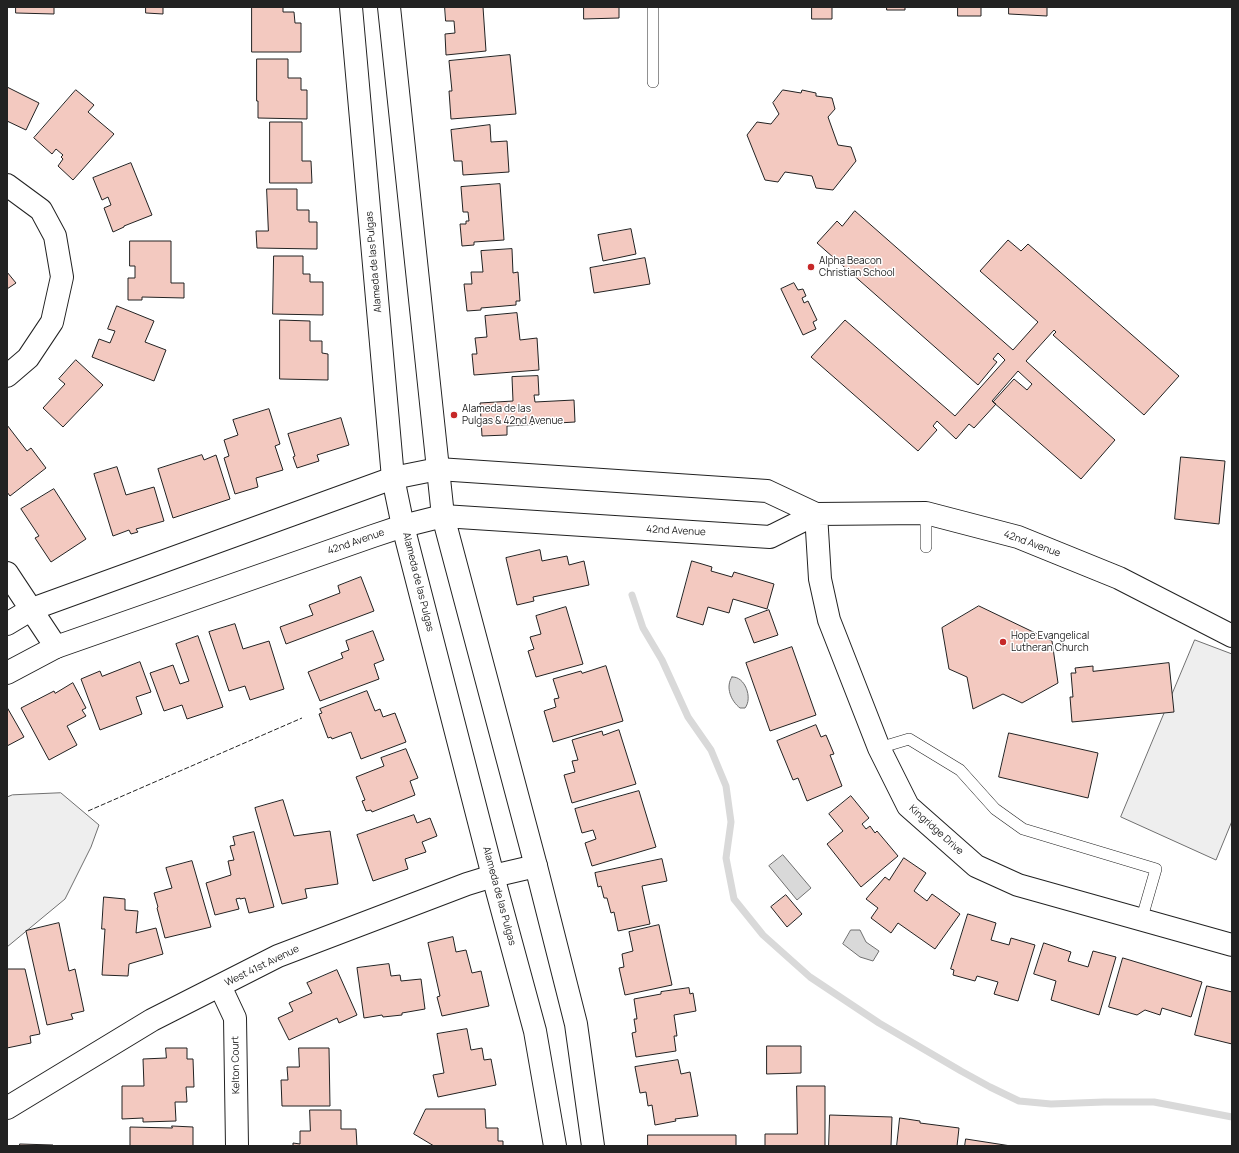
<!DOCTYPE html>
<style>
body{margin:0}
#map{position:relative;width:1239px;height:1153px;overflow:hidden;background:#fff;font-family:Manrope,sans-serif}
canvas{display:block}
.frame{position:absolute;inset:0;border:8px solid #222;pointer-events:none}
</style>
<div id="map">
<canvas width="1239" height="1153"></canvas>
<div class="frame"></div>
</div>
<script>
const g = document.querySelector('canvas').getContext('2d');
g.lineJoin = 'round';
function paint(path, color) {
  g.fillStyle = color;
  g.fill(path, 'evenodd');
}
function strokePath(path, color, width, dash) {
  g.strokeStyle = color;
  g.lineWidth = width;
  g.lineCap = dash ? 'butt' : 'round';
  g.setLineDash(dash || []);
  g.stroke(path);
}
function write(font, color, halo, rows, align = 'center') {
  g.font = font + ' Manrope,sans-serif';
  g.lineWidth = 3;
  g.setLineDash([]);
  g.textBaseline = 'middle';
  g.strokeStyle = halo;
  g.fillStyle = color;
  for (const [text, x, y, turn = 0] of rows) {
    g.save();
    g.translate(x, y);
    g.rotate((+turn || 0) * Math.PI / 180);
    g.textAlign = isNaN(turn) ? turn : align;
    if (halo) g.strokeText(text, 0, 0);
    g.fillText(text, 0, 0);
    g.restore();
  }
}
const green = new Path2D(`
 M1195 640 1232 654V821L1216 860 1121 817Z
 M61 793 99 825 91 847 65 899 7 947V797L12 795Z`);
const water = new Path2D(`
 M732 677C745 676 753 698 745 708H740C731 701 725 687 732 677Z
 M783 855 811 888 797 900 769 866Z
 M851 930H860L866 942 879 951 873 961 860 957 843 944Z`);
const stream = new Path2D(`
 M632 595 643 628 662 660 688 717 711 750 726 786 731 822 726 858 734 899 763 935 810 977 879 1023 961 1071 990 1087 1019 1101 1051 1104 1104 1102H1154L1232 1117`);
const building = new Path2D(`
 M16 7H54V14L16 13Z
 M146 7H163V14L146 13Z
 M252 7H283V12H294L295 23H301V52H252Z
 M445 7H483L486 51 446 55 445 34 455 33 454 21H446Z
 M584 7H619V18L584 19Z
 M812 7H832V19H812Z
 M887 7H905V10H887Z
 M958 7H981V16H958Z
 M1009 7H1047V16L1009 14Z
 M510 55 516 114 451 119 449 91H452L449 61Z
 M257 59H288V78H301V90H307V119L258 118V101H257Z
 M7 87 39 103 26 130 7 121Z
 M76 90 94 105 88 112 114 134 73 180 58 166 63 159 61 157 63 155 56 149 52 154 34 138Z
 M783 90 801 93 802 90 816 93V96L832 98 835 109 828 117 838 145 851 147 856 161 833 190 816 188 812 176 785 172 778 182 765 180 747 135 757 122 771 124 779 114 773 103Z
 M270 122H302V161H311L312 183H270Z
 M490 125 491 142 507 141 509 172 463 175 462 161H454L451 130Z
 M131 163 152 215 124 226V227L113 232 104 208 111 205 108 197 102 200 93 178Z
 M500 184 504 240 474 242V245L462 246 460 224H466V221H469L468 212H463L461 187Z
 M267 189H297V210H309V222H317V249L257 248 256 231H268Z
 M855 211 1013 350 1038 322 980 271 1008 240 1021 251 1028 244 1179 376 1144 415 1053 335 1056 332 1054 330 1026 361 1115 440 1081 479 993 402 1014 379 1027 390 1032 384 1018 371 992 401 996 404 974 428 969 424 956 439 937 421 933 426 937 430 918 451 811 357 845 320 955 416 1005 360 998 353 993 359 997 362 978 385 817 243 837 221 842 226Z
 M631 229 636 254 603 261 598 235Z
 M130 241H171V283H184V298L142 297V300H128V278H135V266H130Z
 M512 249 513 273 518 272 520 301H516V305L481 308V310L467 311 464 284H472L471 272H483L481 251Z
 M274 256H303V274H310V282H323V315L273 314Z
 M645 258 650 284 594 293 590 268Z
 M7 272 16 283 7 289Z
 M794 283 798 290 803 289 806 296 802 298 804 303 808 301 817 320 813 322 816 329 803 335 781 289Z
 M117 306 154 321 145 342 166 350 154 381 92 357 99 339 110 343 115 331 108 329Z
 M517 313 520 340 537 338 539 370 474 375 472 354H477L475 338 487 337 485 316Z
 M280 320 310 321V341H322V353L328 354V380L280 379Z
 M76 360 103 385 63 427 43 408 65 384 59 379Z
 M538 376 539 395H534L535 402 574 400 575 422 507 426V435L482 436 480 403 513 401 512 377Z
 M269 409 280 444 275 446 283 470 256 478 258 487 235 494 224 458 229 456 224 440 238 435 233 420Z
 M341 418 349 445 317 455 319 461 297 468 293 457 295 456 288 434Z
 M7 425 27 451 31 448 46 468 10 496 7 492Z
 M202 455 204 460 216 455 230 499 173 518 158 469Z
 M1181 457 1225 461 1219 524 1175 519Z
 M117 467 126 495 154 487 164 521 136 529 138 532 131 534 129 530 113 536 94 474Z
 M54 489 86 539 51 562 35 538 39 536 21 509Z
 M540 550 542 561 567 556 569 565 584 561 589 585 533 597 534 601 517 605 506 558Z
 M692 561 712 567 711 571 732 577 734 572 774 584 767 609 733 599 729 613 708 607 703 625 677 617Z
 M361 577 374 611 286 644 280 627 313 615 309 605 340 593 338 586Z
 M979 606 1052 641 1058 683 1022 703 1003 694 973 709 967 677 949 669 942 628Z
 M566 607 583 664 536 677 528 651 534 649 530 637 541 634 536 616Z
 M769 610 778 635 754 643 745 619Z
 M235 624 243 649 269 641 284 689 250 700 245 686 229 691 209 632Z
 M373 631 384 660 374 664 379 679 320 701 308 672 343 658 341 653 349 650 346 641Z
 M198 636 223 707 187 719 182 705 164 711 150 673 173 665 180 684 189 681 176 644Z
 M792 647 816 715 770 731 746 663Z
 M140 662 151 692 136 697 142 714 100 730 81 679 100 671 102 676Z
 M1169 663 1174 712 1072 722 1070 697H1073L1071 673H1076L1075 668 1093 666V671Z
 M606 666 623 721 553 742 544 711 556 707 554 699 559 698 553 679 581 671 582 673Z
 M73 683 86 708 82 710 86 716 67 726 77 745 49 760 21 708 54 691 55 693Z
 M367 691 375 711 380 709 383 717 395 713 406 742 361 759 351 732 332 739 331 737 328 738 319 714 322 713 320 709Z
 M8 709 24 737 7 746V710Z
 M816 725 821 737 826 735 834 754 830 755 842 786 807 801 798 778 793 780 777 741Z
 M619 730 636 784 572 803 564 775 575 772 572 761 578 760 572 740 602 731 603 735Z
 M1009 733 1098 753 1088 798 999 777Z
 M406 749 418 778 410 781 415 795 372 812 371 810 366 811 362 801 365 800 356 777 384 766 381 758Z
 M639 791 656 847 592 866 585 843 596 839 593 830 582 833 575 809Z
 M851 796 869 818 862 824 866 829 870 826 875 833 877 831 898 856 861 887 827 844 843 831 829 814Z
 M283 800 294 836 330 831 338 884 305 889 307 898 282 904 255 808Z
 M414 815 417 823 430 818 437 836 422 842 426 852 405 859 408 869 373 881 357 835Z
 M254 832 274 907 249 913 245 898 240 899V898L236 899 239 909 215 915 206 883 231 875 228 861 234 860 230 846 235 845 233 837Z
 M904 858 926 873 914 891 927 901 932 894 960 914 935 949 898 923 891 933 871 918 878 908 866 899 885 877 889 880Z
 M662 859 667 881 642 886 650 924 618 931 614 912 611 913 607 898H604L601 886 598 887 595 873Z
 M192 861 211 927 165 938 157 908 158 907 154 893 172 888 166 868Z
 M786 895 802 914 787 927 771 907Z
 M104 897 125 899V910L138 911 136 933 156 928 163 954 129 964 128 976 102 975 105 929H102Z
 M968 914 996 923 991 940 1009 945 1011 938 1035 945 1018 1001 994 994 998 982 977 976 975 981 953 975 954 970 951 969Z
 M59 923 69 971 75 969 84 1011 71 1014 73 1019 47 1025 26 931Z
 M659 925 672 985 625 995 619 968 624 967 622 954 633 951 629 932Z
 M453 937 456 952 466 950 472 973 481 971 489 1006 442 1016 437 997 440 996 428 943Z
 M1044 943 1071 952 1068 961 1088 967 1093 951 1116 957 1099 1015 1051 1000 1056 981 1034 974Z
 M1123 958 1202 982 1191 1017 1162 1008 1160 1015 1145 1010 1137 1015 1109 1007Z
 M389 964 391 976 400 975 401 981 421 979 425 1009 402 1013V1015L383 1017 382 1015 364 1018 357 968Z
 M7 969H25L40 1034 30 1036 31 1043 7 1048Z
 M337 970 357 1015 339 1023 337 1018 289 1040 278 1018 293 1011 289 1003 312 993 307 983Z
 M1207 986 1232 992V1044L1195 1035Z
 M689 988 690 994 693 993 696 1011 674 1015 677 1036H674L676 1051 636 1057 632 1033 636 1032 634 1019H637L634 999 661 994V992Z
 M467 1029 471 1050 482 1048 484 1060 491 1059 496 1085 438 1097 433 1075 444 1073 437 1034Z
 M767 1046H801V1073L767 1074Z
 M166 1048H187V1059H193L194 1087H186L187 1102H175L176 1121 143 1122V1118L122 1119V1086H144L143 1059 166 1058Z
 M299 1048H329L330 1106H282L281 1080H288L287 1067H299Z
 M678 1060 681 1074 690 1072 698 1116 675 1119 676 1121 655 1125 652 1105 648 1106 646 1092 640 1093 635 1067Z
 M797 1086H825V1146H765V1134H797Z
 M426 1109H485L486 1128H498V1141H503V1146H434L414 1134Z
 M310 1110H341V1129H356L357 1146H293V1143L300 1144V1131H310Z
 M830 1115 892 1117 891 1146H829Z
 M900 1118 920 1121V1123L959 1128 957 1146H897Z
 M172 1126 193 1127V1146H130V1127L172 1128Z
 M648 1135H736V1146H648Z
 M966 1139 1011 1146H965Z
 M20 1144 53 1145V1146H20Z`);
const service = new Path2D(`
 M653 82V7
 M926 513V547
 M879 748 909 739 960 770 995 809 1023 829 1156 869 1141 921`);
const minor = new Path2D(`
 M7 185 41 210 55 236 62 277 52 322 28 358 7 376
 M438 469 767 491 816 514
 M816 514 820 579 829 620 879 748 908 806 976 866 1018 885 1232 945
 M443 516 770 537 816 514 926 513 1018 537 1119 578 1232 636
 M7 573 56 647
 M220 986 235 1018 237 1146
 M7 1108 152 1020 278 956 467 884 493 876 536 866`);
const tertiary = new Path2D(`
 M7 624 32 609 393 478 438 469
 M7 673 56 647 373 536 403 526 443 516`);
const secondary = new Path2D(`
 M351 7 393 478 403 526 493 876 535 1031 555 1146
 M389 7 443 516 536 866 576 1024 593 1146`);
const fence = new Path2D(`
 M88 811 302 718`);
const markers = [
 [811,267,4,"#c62828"],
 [454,415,4,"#c62828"],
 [1003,642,4,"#c62828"]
];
const poiNames = [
 ["Alpha Beacon",819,261],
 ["Christian School",819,273],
 ["Alameda de las",462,409],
 ["Pulgas & 42nd Avenue",462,421],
 ["Hope Evangelical",1011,636],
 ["Lutheran Church",1011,648]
];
const streetNames = [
 ["Alameda de las Pulgas",374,262,-95],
 ["42nd Avenue",676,531,3],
 ["42nd Avenue",356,542,-19],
 ["42nd Avenue",1032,544,20],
 ["Alameda de las Pulgas",418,582,76],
 ["Kingridge Drive",936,830,42],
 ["Alameda de las Pulgas",499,896,75],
 ["West 41st Avenue",262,966,-26],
 ["Kelton Court",236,1065,-91]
];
paint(green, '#eee');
strokePath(green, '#6f6f6f', 1);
paint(water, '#d9d9d9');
strokePath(water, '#6f6f6f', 1);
strokePath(stream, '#d9d9d9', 7);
paint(building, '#f3c9c0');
strokePath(building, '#222', 1);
strokePath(service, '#222', 12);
strokePath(minor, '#222', 24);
strokePath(tertiary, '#222', 24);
strokePath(secondary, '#222', 24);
strokePath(service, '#fff', 11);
strokePath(minor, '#fff', 22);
strokePath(tertiary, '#fff', 22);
strokePath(secondary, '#fff', 22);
strokePath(fence, '#222', 1, [5, 2]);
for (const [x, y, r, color] of markers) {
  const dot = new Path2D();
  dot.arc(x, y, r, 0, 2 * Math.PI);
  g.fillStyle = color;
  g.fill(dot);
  strokePath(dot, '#fff', 1.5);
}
write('10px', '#222', '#fff', poiNames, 'left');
write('10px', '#222', '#fff', streetNames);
</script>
